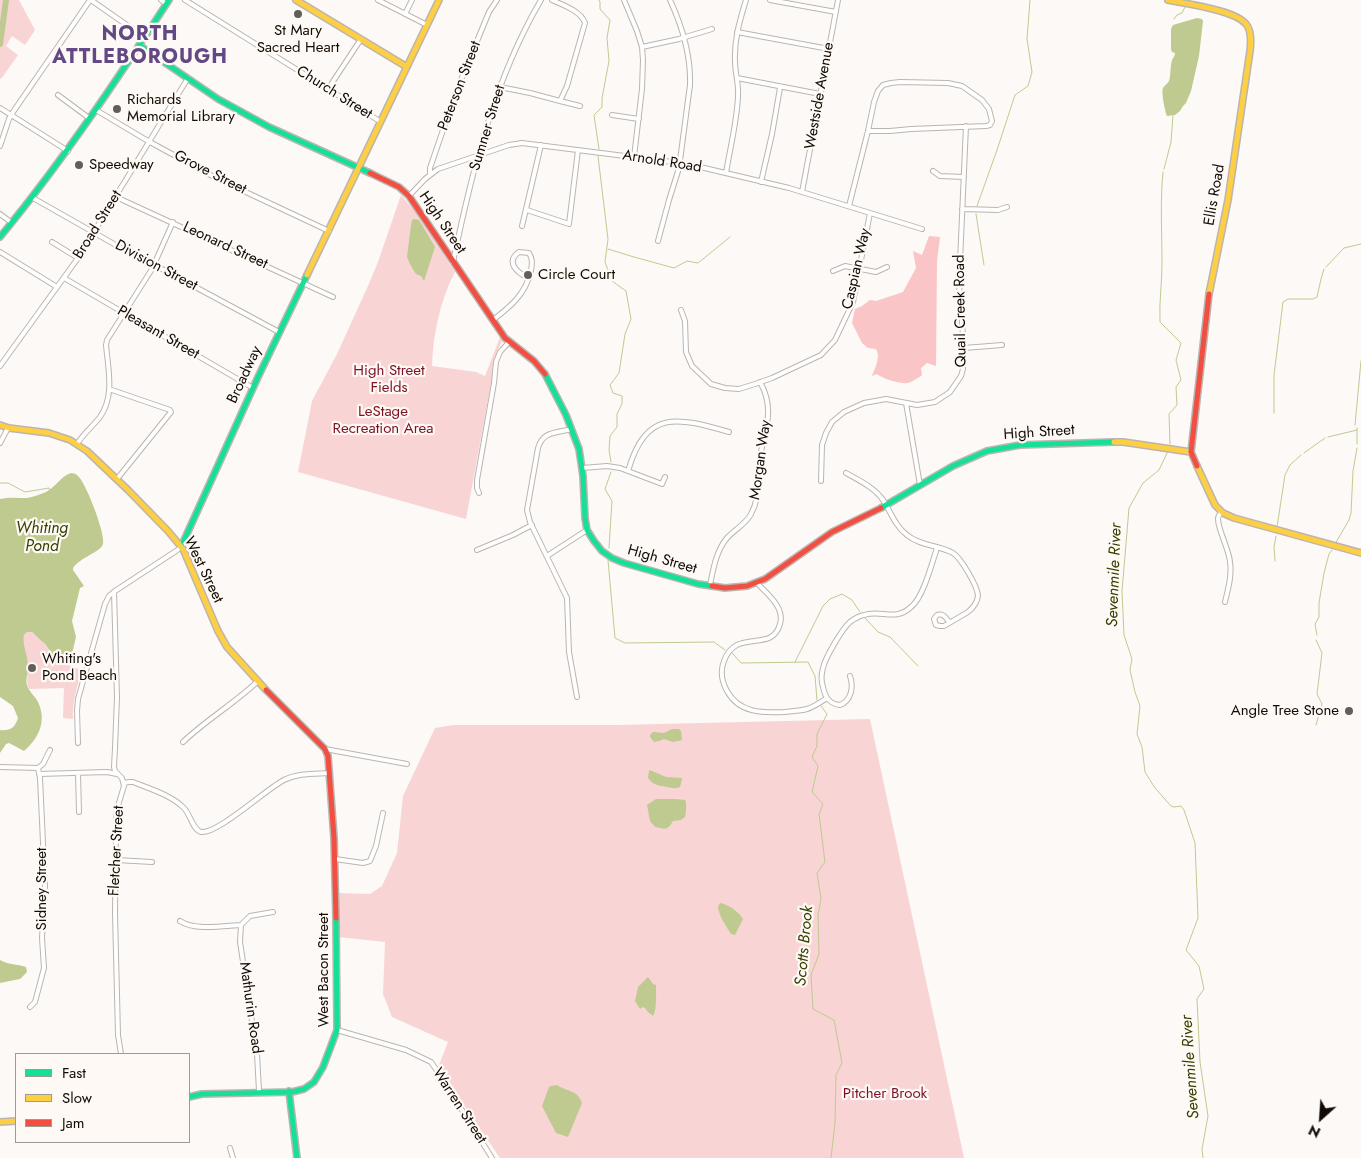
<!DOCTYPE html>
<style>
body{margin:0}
#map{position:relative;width:1361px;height:1158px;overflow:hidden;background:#fcf9f7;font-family:Jost,sans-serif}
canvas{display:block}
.legend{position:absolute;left:15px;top:1053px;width:175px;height:90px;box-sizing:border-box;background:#fef9f5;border:1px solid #a09a95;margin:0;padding:6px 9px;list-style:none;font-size:15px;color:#120b05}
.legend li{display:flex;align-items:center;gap:10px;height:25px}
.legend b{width:25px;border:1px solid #a09a95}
.north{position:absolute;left:1296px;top:1093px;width:50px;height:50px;-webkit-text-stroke:4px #fef9f5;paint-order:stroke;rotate:206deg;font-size:14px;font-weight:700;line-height:20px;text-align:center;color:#120b05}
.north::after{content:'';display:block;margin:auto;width:18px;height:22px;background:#120b05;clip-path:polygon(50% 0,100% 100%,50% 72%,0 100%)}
</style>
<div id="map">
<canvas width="1361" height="1158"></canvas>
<ul class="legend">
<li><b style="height:6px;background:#16e098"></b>Fast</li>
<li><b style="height:6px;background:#ffcf43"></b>Slow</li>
<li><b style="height:6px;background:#f24e42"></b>Jam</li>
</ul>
<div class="north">N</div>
</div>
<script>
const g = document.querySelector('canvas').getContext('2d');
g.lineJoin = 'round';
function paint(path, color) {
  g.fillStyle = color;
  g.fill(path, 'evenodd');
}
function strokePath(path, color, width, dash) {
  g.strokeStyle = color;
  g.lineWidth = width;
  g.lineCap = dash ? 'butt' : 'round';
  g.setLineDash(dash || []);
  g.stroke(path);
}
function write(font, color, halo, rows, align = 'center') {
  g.font = font + ' Jost,sans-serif';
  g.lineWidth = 4.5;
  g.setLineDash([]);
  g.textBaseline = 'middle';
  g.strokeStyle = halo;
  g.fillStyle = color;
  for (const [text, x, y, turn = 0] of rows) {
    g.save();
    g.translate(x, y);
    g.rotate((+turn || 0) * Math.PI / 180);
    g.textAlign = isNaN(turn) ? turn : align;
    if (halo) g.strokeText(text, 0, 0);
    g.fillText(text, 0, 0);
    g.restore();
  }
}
const green = new Path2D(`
 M0 0H19L35 30 25 45 12 36 6 46 18 55 1 79 0 78Z
 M401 195 414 210 455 272C440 300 433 335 432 366L476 372 485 376 500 337 502 341 493 361 492 378 466 519 298 472 312 401 337 354 368 286 378 262Z
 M30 631 40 638 57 661 82 670C77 687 72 702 73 719L63 718 64 688 29 689C25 680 29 674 28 665 27 654 20 644 25 633Z
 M870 719 964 1158H500L446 1079 439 1065 448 1042 392 1017 383 994 385 942 339 937V893L370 894 382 886 397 853 403 796 435 728 454 725H617Z`);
const forest = new Path2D(`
 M929 236 940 237 937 261 936 366 927 363 921 368 922 375C918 378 912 382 908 383 900 384 883 379 877 374L872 376C875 368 881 357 876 349L868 348 862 343 852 323 855 309 862 306 870 300 876 301 903 292 916 268 913 251 922 255Z`);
const water = new Path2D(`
 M1197 18 1202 19 1203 21 1199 56 1191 91 1186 103 1183 106 1180 111 1175 115 1167 116C1165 111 1161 92 1163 88 1165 85 1167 84 1169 81 1171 75 1170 67 1172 60 1173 58 1175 56 1175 53L1172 52 1171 49V29L1173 25Z
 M414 219 419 220 435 247 424 281 421 276 416 274 411 266 407 257 411 225 412 220Z
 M71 473C75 474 75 473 78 476 86 483 106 535 103 544 101 552 79 558 73 568V570L84 586 80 588 72 621 76 637 70 662 67 664 57 661 45 644 32 632H27L24 635C22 646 28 655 28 666 29 673 25 678 27 685 29 692 35 696 38 702 47 721 39 738 24 751L9 743 6 744 0 753V730C10 731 15 728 18 718L13 706 0 697V499C9 497 18 498 27 498 33 497 41 494 46 492 56 487 61 476 71 473Z
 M672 729H679L681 731 682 740 673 742 664 739 659 741 654 742 650 737V735L653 732 664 733Z
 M650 770 666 777 682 778V779L680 787C675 789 672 788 667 787 658 785 654 786 648 778L649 771Z
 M656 799H676L685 800C687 803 686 814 685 817L681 820 673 821C667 831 666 829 655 827L650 821 647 805Z
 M720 903C728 904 739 912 743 919L735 935 731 934C726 926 719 916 718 907Z
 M0 960C8 965 17 964 26 967L27 972 20 979 0 983Z
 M648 977 653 984 656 985C656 993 657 1010 653 1016L648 1012 645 1008 643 1007 640 1009 635 1001 638 987Z
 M557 1085C567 1092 577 1089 582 1103L568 1137 556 1133 542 1106 549 1087 551 1086Z`);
const stream = new Path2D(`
 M1174 19 1177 15 1182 13 1185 7
 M599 149 594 115 602 107V98L609 61 607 38 610 20 600 9V2L599 0
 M598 156 608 239 605 262 612 281 626 291 631 319 625 334 619 373 610 385 613 393 622 396V404L617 414V427L610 436 609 450 611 462
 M1164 169 1171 142 1173 116
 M1163 172C1160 202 1162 232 1162 263 1162 283 1159 302 1160 322L1181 343 1176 360 1181 380 1176 387 1177 405 1169 414 1170 444
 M977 206 997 150 1015 95 1028 86 1032 72 1027 39 1030 0
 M976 214 984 265
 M608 249 634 257 674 268 687 261 698 263 730 237
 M1326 267 1344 248 1361 244
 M1274 413V375L1283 302 1288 299H1313L1317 297 1321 279 1324 269
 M1355 425 1361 361
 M1357 428V444
 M1328 437 1357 430
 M1168 451 1159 470 1143 483 1129 508 1122 591 1124 635 1132 659 1130 670 1135 692 1140 706 1137 734 1142 747 1145 772 1155 788 1171 806 1174 807 1181 806 1184 810 1195 843 1198 918 1186 950 1199 966 1204 989 1197 999 1200 1062 1208 1116 1202 1149 1203 1158
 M1304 453 1325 438
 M0 483H8L25 492 49 488 50 490
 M1277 527 1285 475 1290 465 1301 455
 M1335 544 1349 520 1351 513 1353 471 1357 448
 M609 548 612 501 605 489 611 472
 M608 560 615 638 625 643 714 642 725 650
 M1275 561 1274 547 1276 536
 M865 618 878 632 890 637 918 666
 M1317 635 1315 624 1319 617V603L1324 573 1329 554 1332 550
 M732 653 741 663 808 662 815 676 817 700
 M795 662 823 606 830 599 842 594 852 600 860 612
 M821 706 827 714 817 734V746L812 757 818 766 812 792 823 804 819 814 825 862 817 873 821 899 818 915 819 954 811 975 813 1009 834 1020 842 1063 836 1075 835 1123 831 1158
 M1316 725 1322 704 1317 694 1322 653 1316 640`);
const river = new Path2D(`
 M0 44 6 0`);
const street = new Path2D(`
 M91 0 144 37
 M161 0 166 4
 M185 0 381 122
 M378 0 427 25
 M552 0C563 5 581 11 585 23L567 86 560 101
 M624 0 637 31 642 47 643 60 642 89 634 157
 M770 0 836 12
 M405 14 412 0
 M737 32 829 49
 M642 47 679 39 712 29
 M737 78 820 94
 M500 87 530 93 560 101 580 106
 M328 89 361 39
 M58 95 89 118
 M0 108 68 151
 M96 110 148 141 218 179 329 231
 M612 115 639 119
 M0 146 9 119 13 112 90 0
 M933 171 940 176 964 177
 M726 173C730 148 737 122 738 96 739 84 735 73 735 61 734 39 740 20 746 0
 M430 175V168L456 92 489 12 497 0
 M761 182 772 134 780 88
 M802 192 838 0
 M409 196 425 179 438 169 509 145 522 143 680 163 696 166 789 188 922 229
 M116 197 333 297
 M33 198 144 261 160 268 279 332
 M849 206 868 131 874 102 878 91 883 85 891 83 900 82 948 83 962 86 982 100 989 109 992 121 990 125 986 126 911 129 890 131H868
 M962 209 998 210 1007 207
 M527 210 569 224 578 150
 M0 214 12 223
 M522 226 541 145
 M658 241 669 200 679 168 690 85C691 55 682 26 670 0
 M52 242 78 258
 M0 252 57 287
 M453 262C472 171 494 80 541 0
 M833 271 845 266 876 272 887 267
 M64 278 253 388
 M681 310 685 321 686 352 692 366 711 384 725 388 739 389 755 384 772 378 821 355 835 340 853 302 870 213
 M493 320C511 306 525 295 531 271 532 264 533 259 529 253L519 252C505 262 517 273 529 278
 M964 348 1002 345
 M0 366 78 258 188 78
 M109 389 170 410 171 412 117 479
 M906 403 920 485
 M572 429C556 433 543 431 538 448L527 510 530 522 567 598 569 652 577 697
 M0 443 8 428
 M77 444C83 434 93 426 100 417 115 396 108 368 106 345L107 340 152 269 173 222
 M582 468 607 466 620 468 662 484 665 477
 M628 471C646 409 677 417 729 432
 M846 473C858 480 874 487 883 500 891 512 895 526 907 535 920 546 939 545 953 553 961 558 978 587 978 596 977 603 973 608 968 612L944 626H940L936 625 934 619 937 615C944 613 946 618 949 622
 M821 481 822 445 826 433 832 422 844 412 864 403 886 399 917 405 935 402 950 392 961 376 963 369 964 348 959 284 966 126
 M479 493 477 488V480L494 383 496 362 500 352 509 342
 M1222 512C1219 515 1218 515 1218 519 1218 530 1229 549 1230 562 1232 576 1228 589 1225 602
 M477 550 513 535 532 525
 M547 556 587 530
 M757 583C767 594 785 607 780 624 772 654 736 627 724 661 720 671 722 682 727 691 739 713 762 713 784 712 792 711 800 711 807 709 814 707 821 702 827 698
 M710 585C713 570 716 551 727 538 734 530 746 524 751 514 760 498 756 486 758 469 761 438 778 413 760 382
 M114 592 117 697 115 748 114 767 115 771 122 778 124 786 117 809 116 824 115 913 118 1035 121 1054
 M850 676C854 687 851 701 840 705 829 704 825 697 823 687 821 681 821 675 823 668 825 658 842 629 850 622 854 619 859 616 864 615 881 609 895 622 911 607 923 598 932 563 937 548
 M183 742C206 720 235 703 258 681
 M78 743 77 711 78 699 105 604 109 596 115 591 176 551 181 547
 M325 749 407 764
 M0 767 38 768 43 764 50 750
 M78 773 79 812
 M39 774 107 772 117 774
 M124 783 129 782H133C150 789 171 795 184 808 190 814 193 830 201 832 218 834 266 789 284 780 298 773 314 774 329 773
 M335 859 363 863 370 861 376 846 383 813
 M116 860 152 862
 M180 921C195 931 223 926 241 925
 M241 925 240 942 257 1054 259 1091
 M241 925 250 916 273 912
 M30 1007 35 1002 44 968 42 938 45 886 40 778 38 768
 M337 1030 406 1050 431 1062 440 1075 492 1158
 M230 1148 233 1158`);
const fast = new Path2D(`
 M139 45 218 99 269 127 370 173
 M0 237C62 162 116 81 169 0
 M545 374 566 415 579 449 583 476 585 518 587 530 594 541 602 551 612 558 624 563 698 584 712 586
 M881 508 953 466 987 451 1020 445 1114 442
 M181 547 258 377 307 275
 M289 1091 297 1158
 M189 1097 202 1094 292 1092 304 1089 314 1082 323 1067 337 1030 336 918`);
const slow = new Path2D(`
 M296 0 407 67
 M1168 0C1186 4 1235 10 1246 24 1252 31 1251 43 1250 51L1228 200 1209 294
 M307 275 439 0
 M0 425 9 428 49 433 70 440 87 451 128 490 168 531 183 549 218 631 227 647 266 690
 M1114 442H1123L1191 452
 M1197 466 1215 505 1223 513 1234 518 1361 553
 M0 1122 16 1121`);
const jam = new Path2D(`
 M370 173 399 187 409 196 505 338 534 361 545 374
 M1197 466 1191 452 1209 294
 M712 586 725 588 747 586 765 579 832 532 881 508
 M266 690 325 749 328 756 334 838 336 918`);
const markers = [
 [298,14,5,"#645e5a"],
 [117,109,5,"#645e5a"],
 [79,165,5,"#645e5a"],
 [528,275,5,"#645e5a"],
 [32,668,5,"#645e5a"],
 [1349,711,5,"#645e5a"]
];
const poiNames = [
 ["St Mary",298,31,"center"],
 ["Sacred Heart",298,48,"center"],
 ["Richards",127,100],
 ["Memorial Library",127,117],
 ["Speedway",89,165],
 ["Circle Court",538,275],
 ["Whiting's",42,659],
 ["Pond Beach",42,676],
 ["Angle Tree Stone",1339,711,"right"]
];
const streetNames = [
 ["Peterson Street",460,86,-69],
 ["Church Street",334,93,32],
 ["Westside Avenue",820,96,-80],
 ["Sumner Street",488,128,-73],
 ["Arnold Road",662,162,9],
 ["Grove Street",210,173,27],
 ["Ellis Road",1215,195,-80],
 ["High Street",442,223,56],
 ["Broad Street",98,225,-58],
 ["Leonard Street",225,246,25],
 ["Division Street",156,266,28],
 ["Caspian Way",857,269,-77],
 ["Quail Creek Road",961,311,-91],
 ["Pleasant Street",158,333,30],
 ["Broadway",245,375,-65],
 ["High Street",1039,433,-4],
 ["Morgan Way",761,460,-82],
 ["High Street",662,560,16],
 ["West Street",203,570,64],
 ["Fletcher Street",117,851,-87],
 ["Sidney Street",42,889,-90],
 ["West Bacon Street",324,970,-90],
 ["Mathurin Road",250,1008,82],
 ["Warren Street",459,1106,57]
];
const parkNames = [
 ["High Street",389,371],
 ["Fields",389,388],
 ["LeStage",383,412],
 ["Recreation Area",383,429],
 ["Pitcher Brook",885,1094]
];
const waterNames = [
 ["Whiting",42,529],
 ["Pond",42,547],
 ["Sevenmile River",1115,575,-88],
 ["Scotts Brook",805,946,-85],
 ["Sevenmile River",1191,1067,-94]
];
const districtNames = [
 ["NORTH",140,35],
 ["ATTLEBOROUGH",140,58]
];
paint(green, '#f9d4d4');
paint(forest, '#f9c5c6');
paint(water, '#beca8f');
strokePath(stream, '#beca8f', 1);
strokePath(river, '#beca8f', 6);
strokePath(street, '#bbb5b0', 6);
strokePath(fast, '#bbb5b0', 8);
strokePath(slow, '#bbb5b0', 8);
strokePath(jam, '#bbb5b0', 8);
strokePath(street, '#fffefe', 4);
strokePath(fast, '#16e098', 5);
strokePath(slow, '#ffcf43', 5);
strokePath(jam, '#f24e42', 5);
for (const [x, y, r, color] of markers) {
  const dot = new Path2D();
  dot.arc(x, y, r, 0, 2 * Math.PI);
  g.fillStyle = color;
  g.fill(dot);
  strokePath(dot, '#fef9f5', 2);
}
write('15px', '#120b05', '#fef9f5', poiNames, 'left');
write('15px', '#120b05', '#fef9f5', streetNames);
write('15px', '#7c1125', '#fef9f5', parkNames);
write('italic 16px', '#364000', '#fef9f5', waterNames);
g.letterSpacing = '1px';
write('bold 20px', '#624986', '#fef9f5', districtNames);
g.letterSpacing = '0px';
</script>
